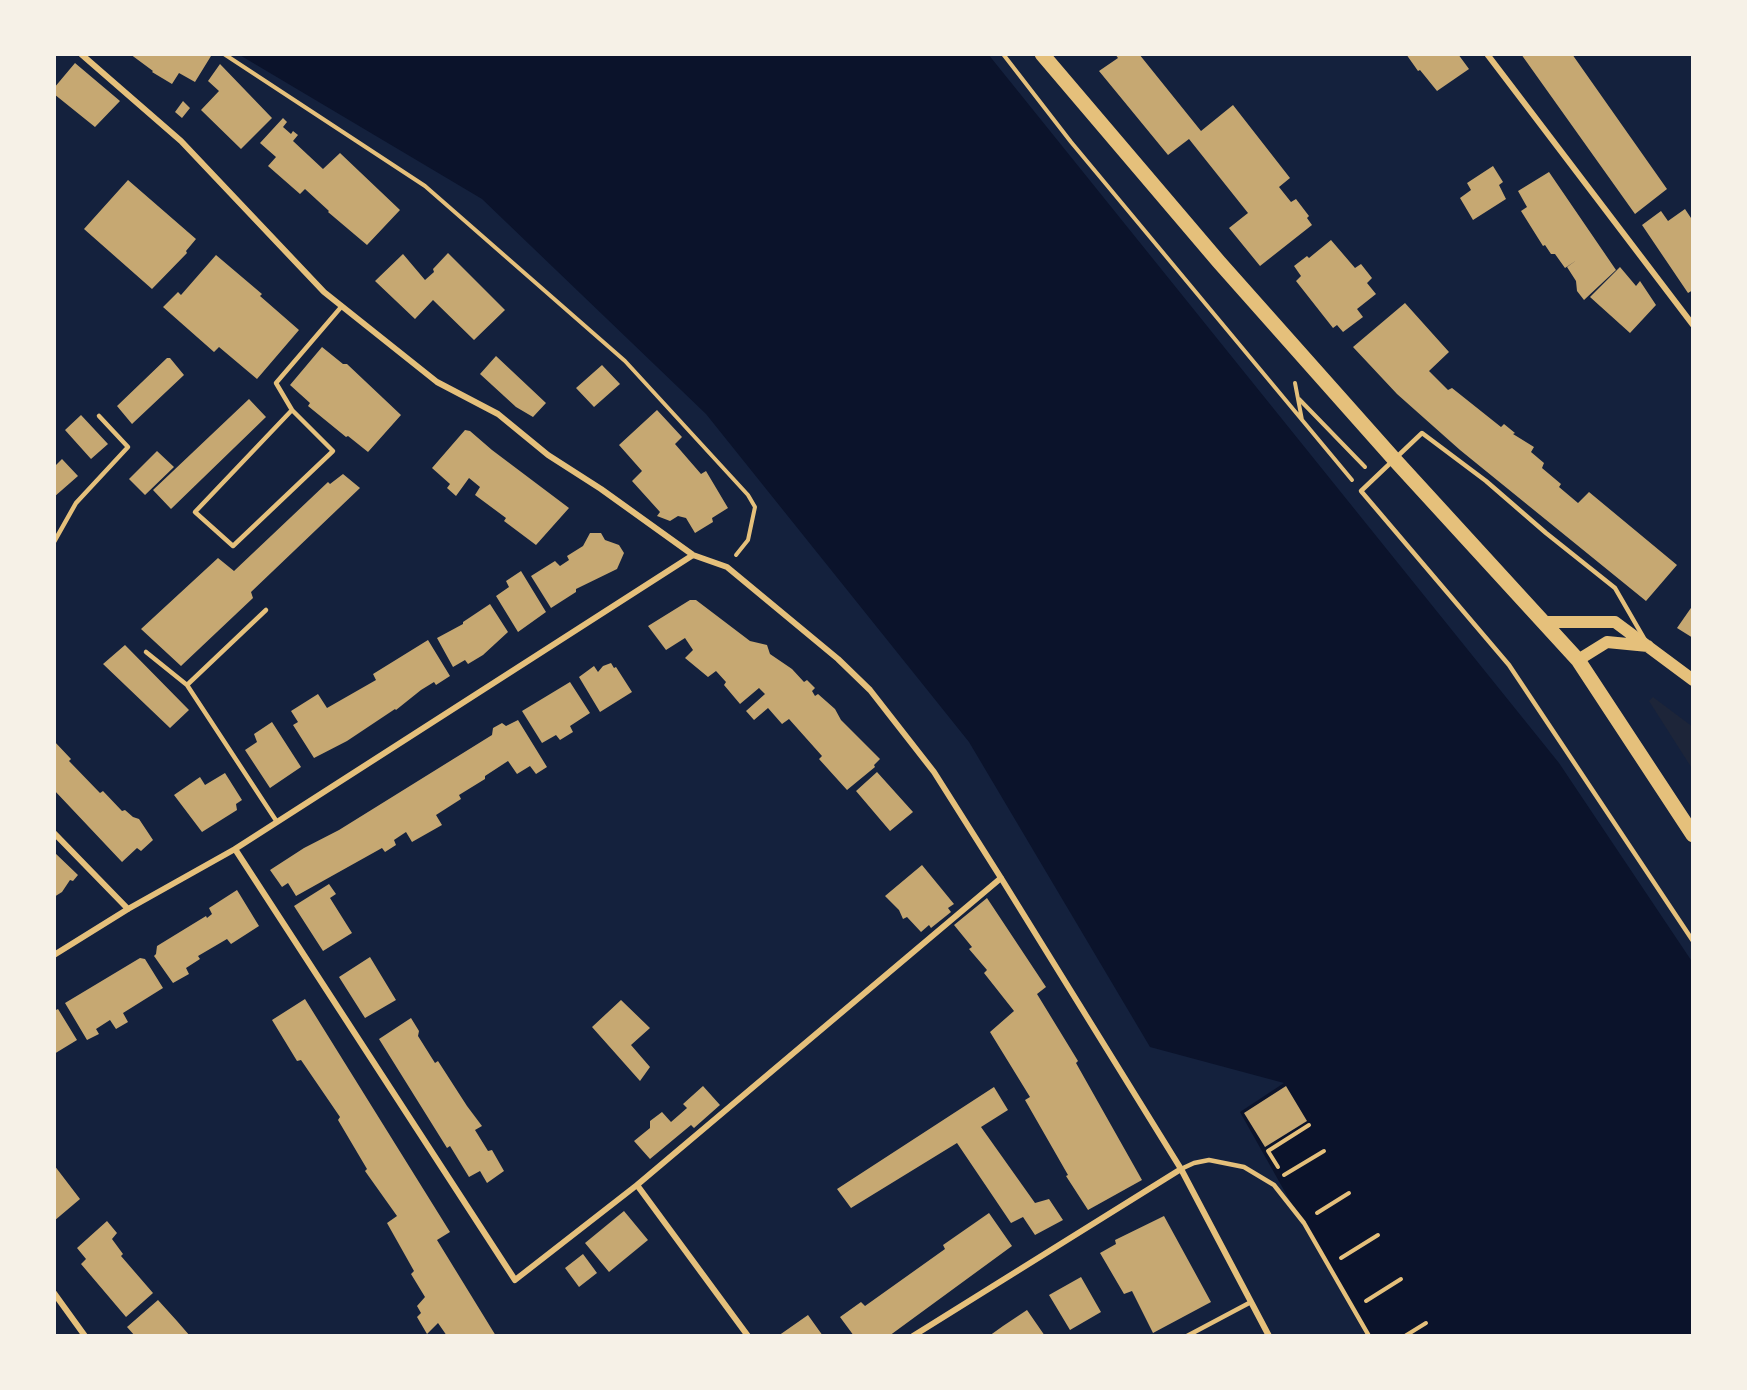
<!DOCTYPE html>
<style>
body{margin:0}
#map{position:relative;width:1747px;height:1390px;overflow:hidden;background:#14213d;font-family:"Sofia Sans Condensed",sans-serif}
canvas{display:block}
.frame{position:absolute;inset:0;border:56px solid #f6f1e7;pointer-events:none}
</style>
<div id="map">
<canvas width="1747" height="1390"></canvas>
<div class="frame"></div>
</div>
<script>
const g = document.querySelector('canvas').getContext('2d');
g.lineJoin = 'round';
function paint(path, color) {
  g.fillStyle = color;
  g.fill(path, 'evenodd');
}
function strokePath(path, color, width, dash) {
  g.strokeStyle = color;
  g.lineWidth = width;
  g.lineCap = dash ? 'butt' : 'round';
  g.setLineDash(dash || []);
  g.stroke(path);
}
const green = new Path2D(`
 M1653 697 1693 727V770L1649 701Z`);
const water = new Path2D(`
 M238 54H988L1559 763 1693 963V1336H1366L1240 1112 1284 1083 1150 1047 969 742 706 414 482 199Z`);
const building = new Path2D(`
 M130 54H208L211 56 195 82 179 73 172 84 152 72 153 71Z
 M1115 54H1139L1201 131 1233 105 1290 178 1279 187 1291 202 1296 199 1309 216 1307 218 1312 225 1260 266 1229 228 1248 213 1189 139 1168 155 1099 71 1118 58Z
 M1406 54H1458L1469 69 1437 91 1420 70 1418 71Z
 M1521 54H1572L1667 189 1635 214Z
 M75 63 120 101 95 127 54 94V88Z
 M220 64 272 118 241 149 201 110 219 91 208 81Z
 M183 101 190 108 182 118 175 112Z
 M283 118 287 122 283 127 291 134 293 131 298 135 293 141 323 169 340 153 400 210 367 245 328 212 329 211 305 189 300 194 268 166 276 157 260 143Z
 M1493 166 1503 182 1499 185 1506 199 1473 220 1460 198 1471 190 1467 183Z
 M1549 172 1616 270 1584 300 1577 291 1576 281 1567 267 1577 260 1565 268 1555 254H1551L1545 245 1543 246 1521 211 1527 207 1518 191Z
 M128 180 196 239 186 251 187 253 152 289 84 229Z
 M1685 209 1693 221V290L1688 293 1642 225 1661 211 1668 221Z
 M1331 240 1355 268 1361 264 1372 278 1367 283 1376 294 1357 309 1363 317 1343 332 1337 325 1333 328 1296 281 1301 276 1294 266 1307 256 1309 258Z
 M448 253 505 310 474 340 433 300 415 319 375 281 403 254 425 280 434 272 433 269Z
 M216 255 262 294 260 296 299 330 257 379 219 347 214 352 163 307 178 292 181 295Z
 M1620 267 1636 286 1640 281 1656 305 1630 333 1590 297Z
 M1405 303 1449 352 1429 371 1448 390 1452 388 1501 427 1504 424 1515 433 1513 434 1534 447 1531 452 1544 463 1542 468 1561 484 1559 487 1578 503 1589 492 1677 565 1646 601 1460 450 1397 394 1353 347Z
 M322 347 343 364H347L401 415 368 452 348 436 346 437 308 406 310 403 290 385Z
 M496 356 546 403 533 417 516 407 480 374Z
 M167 358H170L184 375 132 424 117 406Z
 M602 365 620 384 594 407 576 388Z
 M249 399 266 417 171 509 153 490Z
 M657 410 682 437 675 444 701 474 706 471 728 508 712 518 713 522 695 533 686 518 678 516 670 521 657 516 660 512 632 481 642 471 619 445Z
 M81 415 108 444 91 459 65 430Z
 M465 430 470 431 492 450 569 508 536 545 504 521 506 518 475 495 480 487 469 478 456 496 447 488 450 484 432 468Z
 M157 451 174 467 145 495 129 479Z
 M62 459 78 476 54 497V467Z
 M343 474 360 488 251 592 253 598 181 666 141 629 218 558 234 571 328 482 330 484Z
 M590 533H601L605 540 619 545 624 553 617 569 576 589V592L551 608 531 576 555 561 560 566 569 560 567 556 583 546Z
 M521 571 546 612 518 632 496 596 509 587 506 581Z
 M690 600H696L750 641 767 645 770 654 792 669 804 682 807 680 815 688 812 691 815 696 818 694 835 709 841 720 880 759 874 765 875 767 847 790 819 759 822 756 789 719 782 724 768 708 754 720 746 711 765 694 759 688 740 704 724 685 726 682 716 671 708 677 685 658 693 650 685 638 666 650 648 626Z
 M490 604 508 632 483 655 468 664 465 660 453 667 437 638 463 624V622Z
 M1693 605V638L1677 628Z
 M428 640 450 676 436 685 434 682 421 690 396 710 395 709 347 741 314 758 293 725 298 722 291 711 318 694 327 708 376 680 373 674Z
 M125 645 189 710 170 728 103 664Z
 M611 663 614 668 616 667 632 692 600 712 579 677 594 666 598 672 603 666Z
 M570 682 590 713 570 726 573 732 560 740 556 735 542 743 522 711Z
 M518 720 547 767 536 774 530 766 517 774 508 761 485 776V779L459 795 461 799 436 815 442 825 412 842 406 832 394 840 396 845 385 852 382 848 296 896 288 883 282 887 270 870 304 848 339 830 492 735 493 728 502 723 506 726Z
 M272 722 301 767 270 788 245 750 257 742 254 734Z
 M54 741 71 759 69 761 100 793 103 791 122 811 125 810 133 817 139 819 153 840 141 851 137 848 122 862 54 790Z
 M877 772 913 812 890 831 856 791Z
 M225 773 242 800 236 804 237 810 202 832 174 795 200 777 205 785Z
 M54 852 78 875 73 881 70 880 62 892 54 897Z
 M922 865 954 904 948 908 951 912 931 928 929 925 921 932 907 917 903 919 899 910 885 896Z
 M329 884 336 894 330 898 352 933 323 951 294 906Z
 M237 890 259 926 231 944 227 939 198 956 200 959 186 968 189 974 173 983 154 956 156 954 157 946 206 916 207 918 212 914 209 908Z
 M987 898 1046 987 1037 994 1078 1061 1076 1063 1142 1180 1088 1210 1066 1176 1068 1175 1025 1100 1030 1097 990 1032 1014 1011 984 973 987 970 969 949 972 947 954 925Z
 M370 957 396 1000 365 1018 339 977Z
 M140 958 145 959 163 988 123 1013 128 1022 116 1029 110 1020 96 1029 99 1034 87 1040 65 1003Z
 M305 999 450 1232 437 1240 496 1336H447L438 1323 427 1334 417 1317 421 1313 417 1306 425 1297 411 1274 414 1271 387 1223 397 1216 365 1171 367 1169 338 1120 340 1117 301 1060 297 1061 272 1020Z
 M621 1000 650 1028 631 1045 650 1067 640 1081 592 1027Z
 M58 1009 77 1040 54 1054V1011Z
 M411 1018 419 1031 418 1036 435 1063 438 1061 467 1106 482 1126 475 1130 488 1151 492 1150 504 1171 487 1183 480 1171 469 1177 450 1146 447 1148 379 1039Z
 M703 1086 720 1105 694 1128 691 1125 650 1159 634 1141 650 1128V1121L662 1112 671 1122 687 1108 683 1104Z
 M1286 1086 1307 1121 1265 1147 1244 1113Z
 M994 1087 1008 1110 981 1127 1035 1203 1049 1199 1063 1220 1035 1235 1023 1217 1011 1223 957 1143 851 1208 837 1189Z
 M54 1165 80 1199 54 1221Z
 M624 1211 648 1240 609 1272 585 1243Z
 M989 1213 1012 1246 889 1336H854L840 1317 861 1302 865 1306 945 1249 943 1245Z
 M1164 1216 1211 1302 1153 1333 1132 1291 1124 1294 1100 1253 1116 1244 1115 1240Z
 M107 1221 117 1233 112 1239 123 1254 121 1256 153 1293 126 1317 81 1264 86 1259 77 1248Z
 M583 1254 597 1273 579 1287 565 1268Z
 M1081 1277 1101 1312 1070 1330 1049 1295Z
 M158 1300 177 1321 190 1336H135L127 1327Z
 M1027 1310 1045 1336H989L1003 1326Z
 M808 1315 823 1336H778Z`);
const path = new Path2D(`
 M224 54 425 186 625 361 748 495 755 507 748 540 736 555
 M1003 54 1071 142 1352 480
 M1295 383 1302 420
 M1299 399 1365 467
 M1278 1167 1268 1151 1309 1125
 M1284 1175 1324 1151
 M1317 1213 1349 1193
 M1341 1258 1378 1235
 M1366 1301 1401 1279
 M1405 1336 1426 1323`);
const service = new Path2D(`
 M292 410 333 451 233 546 195 512 292 410 276 383 342 306
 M54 542 76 503 128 447 99 416
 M1645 640 1615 588 1546 533 1486 481 1422 433 1361 491 1509 665 1693 941
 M146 652 187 685 277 822
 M187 685 266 610
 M1181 1169 1194 1163 1209 1160 1244 1167 1274 1185 1304 1223 1369 1336
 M1187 1336 1251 1302`);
const minor = new Path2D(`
 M81 54 181 141 324 292 437 382 498 414 548 455 601 489 693 555 727 567 838 659 870 690 934 772 1001 878 1181 1169 1269 1336
 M1487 54 1693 325
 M54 833 128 909
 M235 849 515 1280 637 1185 748 1336
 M54 955 128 909 235 849 693 555
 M637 1185 1001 878
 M54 1293 85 1336
 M913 1336 1181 1169`);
const secondary = new Path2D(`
 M1545 622H1615L1693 680
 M1578 660 1607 642 1648 646`);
const primary = new Path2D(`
 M1042 54 1219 262 1394 459 1578 660 1693 835`);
paint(green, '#1d2539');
paint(water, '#0b132b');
paint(building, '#c6a872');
strokePath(path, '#e5c07b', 4);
strokePath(service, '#e5c07b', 4.5);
strokePath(minor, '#e5c07b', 6);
strokePath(secondary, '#e5c07b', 12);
strokePath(primary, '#e5c07b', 15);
</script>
